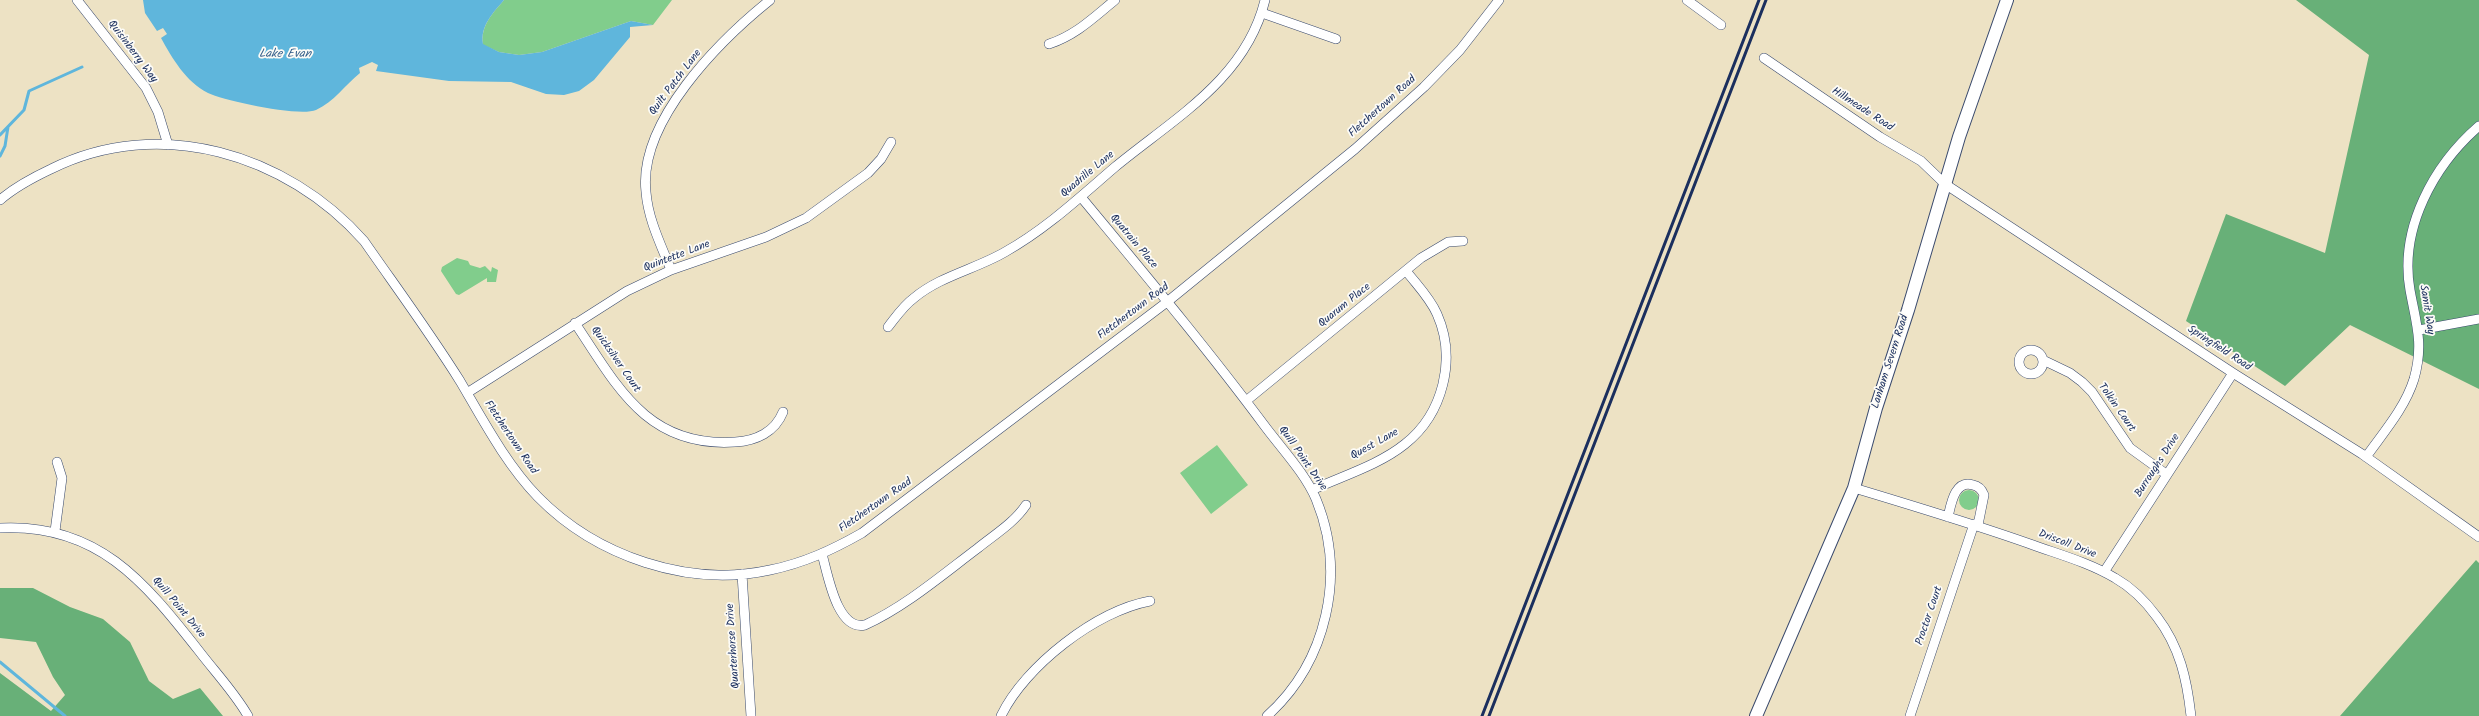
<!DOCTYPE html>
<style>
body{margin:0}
canvas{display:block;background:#ede2c4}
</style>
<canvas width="2479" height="716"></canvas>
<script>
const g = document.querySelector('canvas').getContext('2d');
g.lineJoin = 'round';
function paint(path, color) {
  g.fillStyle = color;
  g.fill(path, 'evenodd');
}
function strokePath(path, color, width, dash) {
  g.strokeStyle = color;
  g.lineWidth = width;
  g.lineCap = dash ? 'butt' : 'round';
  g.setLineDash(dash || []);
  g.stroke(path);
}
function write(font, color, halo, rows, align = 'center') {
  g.font = font + ' Kalam,sans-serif';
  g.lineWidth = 3.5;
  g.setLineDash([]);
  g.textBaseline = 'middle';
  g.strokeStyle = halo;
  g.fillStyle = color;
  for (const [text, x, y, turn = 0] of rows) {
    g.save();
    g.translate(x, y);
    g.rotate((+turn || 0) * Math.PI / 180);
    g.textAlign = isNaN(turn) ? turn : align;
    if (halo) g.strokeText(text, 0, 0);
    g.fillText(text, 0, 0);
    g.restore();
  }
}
const green = new Path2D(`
 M504 0H672L653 25 631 21 542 52 519 55 499 52 483 45C480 26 493 13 504 0Z
 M457 258 468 261 470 265 480 268 485 266 491 272 492 267 498 270 496 282H487V278L459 295 456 294 441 271 442 267Z
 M1217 445 1248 485 1211 514 1180 473Z
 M1959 500a10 10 0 1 1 20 0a10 10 0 1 1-20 0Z`);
const forest = new Path2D(`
 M2296 0H2479V389L2350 325 2285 386 2186 321 2226 214 2325 253 2369 55Z
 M2476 560 2479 563V716H2340Z
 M0 588H33L70 607 103 619 130 642 149 681 173 699 200 688 223 716H0V673L51 711 65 695 53 677 36 642 0 638Z`);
const water = new Path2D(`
 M143 0H504C493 13 480 26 483 44L499 52 519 55 542 52 631 21 653 25 630 27V37L594 80 579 91 564 95 546 94 511 82 449 81 376 71 378 65 372 62 359 68 360 73C345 85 334 102 316 110 299 117 225 101 208 93 186 82 172 58 161 38L167 34 163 28 157 31 145 13Z`);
const stream = new Path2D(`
 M0 135 24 110 29 91 82 67
 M0 156 5 146 8 127
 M0 662 65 716`);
const minor = new Path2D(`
 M77 0 146 88 158 112 168 145
 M1687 0 1721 25
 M1262 13 1336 39
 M1049 44C1076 35 1093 18 1115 0
 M1764 58 1880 137 1921 161 1945 184 2233 373 2362 454 2479 537
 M1081 197C1143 272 1206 347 1264 425 1281 448 1305 473 1316 499 1347 574 1327 662 1267 716
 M0 200C15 187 34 177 51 169 159 115 287 154 364 241 396 287 430 333 460 381 483 420 506 464 538 497 596 556 688 588 770 570 804 563 832 550 862 533L1167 302 1355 149 1424 87 1460 50 1499 0
 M671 270C661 245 648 219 646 192 638 122 719 41 770 0
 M575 323C617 386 647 448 735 442 756 441 775 432 783 412
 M888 327C896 317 903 306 914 298 940 276 976 269 1005 252 1046 229 1080 197 1115 167 1173 119 1246 79 1265 0
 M2419 330 2479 319
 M2019 362a12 12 0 1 1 24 0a12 12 0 1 1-24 0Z
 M2043 360 2070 373 2082 382 2092 392 2130 448 2166 474
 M467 393 627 291 671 270 766 237 806 218 868 173 881 159 891 142
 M1246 401 1421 258 1448 242 1463 241
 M2366 457C2383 433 2405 408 2414 379 2424 344 2416 323 2410 290 2399 228 2434 165 2479 126
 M1854 488C1914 506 1974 524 2033 545 2061 555 2090 563 2115 578 2131 587 2146 602 2157 617 2180 647 2187 680 2191 716
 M1312 490C1342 476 1379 465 1405 444 1443 414 1457 359 1437 314 1430 298 1417 285 1407 272
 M1948 517C1951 504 1955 479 1973 485 1979 486 1982 490 1984 495L1978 525
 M0 528C97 523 144 581 199 651 215 672 235 693 248 716
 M55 531 62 478 57 462
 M822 554C828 575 837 631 865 625 906 606 942 575 978 548 994 535 1014 523 1026 505
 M2104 572 2233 373
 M742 574 751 716
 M1001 716C1025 666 1096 611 1150 601
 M1910 716 1974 524`);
const major = new Path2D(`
 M1756 716 1854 488 1876 408 1908 310 1959 137 2007 0`);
const rail = new Path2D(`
 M1482 716 1759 0
 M1489 716 1766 0`);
const streetNames = [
 ["Quisinberry Way",132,52,53],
 ["Quilt Patch Lane",676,83,-53],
 ["Fletchertown Road",1383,107,-42],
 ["Hillmeade Road",1862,110,33],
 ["Quadrille Lane",1088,175,-40],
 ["Quatrain Place",1133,242,50],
 ["Quintette Lane",677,257,-21],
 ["Quarum Place",1345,306,-39],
 ["Samit Way",2426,310,81],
 ["Fletchertown Road",1134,312,-37],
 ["Springfield Road",2219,349,33],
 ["Quicksilver Court",615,360,55],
 ["Lanham Severn Road",1891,362,-72],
 ["Tolkin Court",2116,408,55],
 ["Fletchertown Road",510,438,56],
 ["Quest Lane",1375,445,-29],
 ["Quill Point Drive",1302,459,55],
 ["Burroughs Drive",2158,466,-57],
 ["Fletchertown Road",876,506,-35],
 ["Driscoll Drive",2067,545,21],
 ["Quill Point Drive",178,608,50],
 ["Proctor Court",1930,616,-71],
 ["Quarterhorse Drive",734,646,-94]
];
const waterNames = [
 ["Lake Evan",285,55]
];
paint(green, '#81cd8c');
paint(forest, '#68b078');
paint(water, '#5fb6dc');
strokePath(stream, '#5fb6dc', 3);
strokePath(minor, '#3a4a6d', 10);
strokePath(major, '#3a4a6d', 14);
strokePath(minor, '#fff', 9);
strokePath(major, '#fff', 12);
strokePath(rail, '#1b2f5e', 3);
write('11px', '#1b2f5e', '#fdfcf7', streetNames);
write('italic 12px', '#335e8a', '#fdfcf7', waterNames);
</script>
